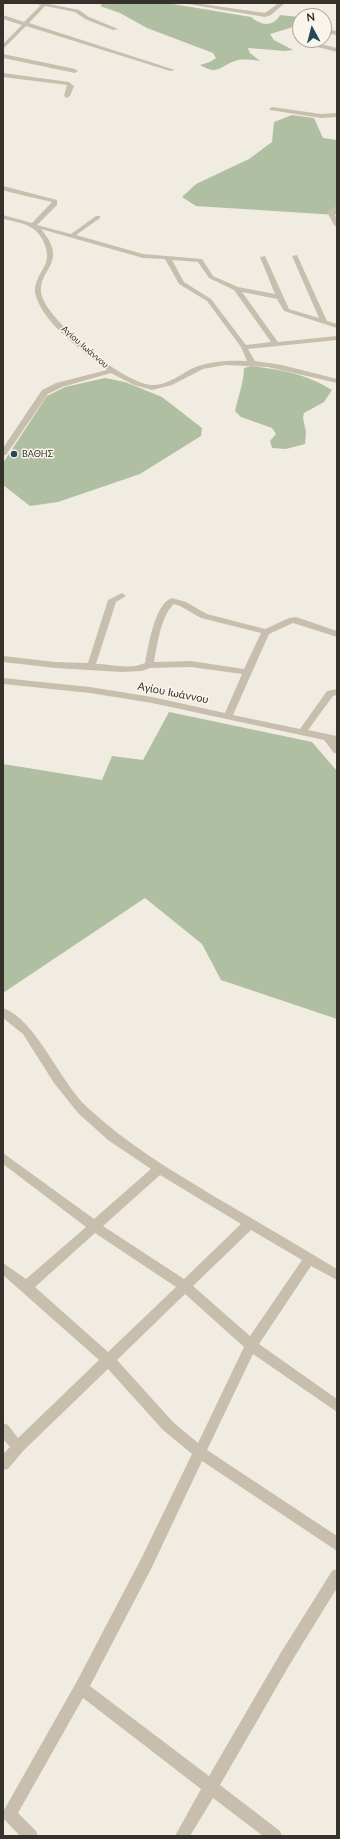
<!DOCTYPE html>
<meta charset="utf-8">
<style>
body{margin:0}
#map{position:relative;width:340px;height:1839px;overflow:hidden;background:#f1ece1;font-family:Lato,sans-serif}
canvas{display:block}
.frame{position:absolute;inset:0;border:4px solid #37312b;pointer-events:none}
.north{position:absolute;left:292px;top:8px;width:40px;height:40px;box-sizing:border-box;background:#f9f5ed;border:1px solid #aba79f;border-radius:50%;rotate:353deg;font-size:11px;font-weight:700;line-height:16px;text-align:center;color:#37312b}
.north::after{content:'';display:block;margin:auto;width:14px;height:18px;background:#254a55;clip-path:polygon(50% 0,100% 100%,50% 72%,0 100%)}
</style>
<div id="map">
<canvas width="340" height="1839"></canvas>
<div class="frame"></div>
<div class="north">N</div>
</div>
<script>
const g = document.querySelector('canvas').getContext('2d');
g.lineJoin = 'round';
function paint(path, color) {
  g.fillStyle = color;
  g.fill(path, 'evenodd');
}
function strokePath(path, color, width, dash) {
  g.strokeStyle = color;
  g.lineWidth = width;
  g.lineCap = dash ? 'butt' : 'round';
  g.setLineDash(dash || []);
  g.stroke(path);
}
function write(font, color, halo, rows, align = 'center') {
  g.font = font + ' Lato,sans-serif';
  g.lineWidth = 3;
  g.setLineDash([]);
  g.textBaseline = 'middle';
  g.strokeStyle = halo;
  g.fillStyle = color;
  for (const [text, x, y, turn = 0] of rows) {
    g.save();
    g.translate(x, y);
    g.rotate((+turn || 0) * Math.PI / 180);
    g.textAlign = isNaN(turn) ? turn : align;
    if (halo) g.strokeText(text, 0, 0);
    g.fillText(text, 0, 0);
    g.restore();
  }
}
const green = new Path2D(`
 M103 3H167L251 17C262 26 273 27 280 15L300 17V21L290 28 270 34 274 40 293 50 285 51 248 48 250 53 260 61C253 60 242 58 235 61 220 66 218 76 200 65L210 62 216 58 213 53 147 28 120 13 100 6Z
 M292 115 314 118 323 138 337 140V215L196 206 182 197 196 184 249 159 272 142 274 122Z
 M251 366C282 370 304 373 332 390L324 402 304 413 303 418 306 432 305 444 286 449 272 448 270 441 276 434 272 428 241 417 235 411C238 397 244 382 244 368Z
 M105 378 125 382 162 397 202 428 201 436 140 474 58 502 30 506 3 485V463L47 396 65 387Z
 M169 712 312 742 337 771V1019L221 980 202 944 145 898 3 993V764L102 780 112 756 143 760Z`);
const minor = new Path2D(`
 M33 3H44L79 10 89 17 118 29 113 30 85 19 75 12 45 6 29 23 175 70 170 71 26 26 3 49V44L22 25 3 19V15L24 22 41 5Z
 M182 3H195L265 13 279 3H285L271 15 265 17Z
 M324 29 337 31V35L324 33Z
 M304 40 337 48V52L302 43V41Z
 M3 54 75 69 78 71 75 73 3 58Z
 M3 73 69 82 74 86 70 96 67 98 64 96 67 85 3 77Z
 M272 107 321 114 337 113V117L321 118 270 110 269 109Z
 M3 186 57 200V205L37 225 71 234 96 216H100V218L76 235 143 254 202 259 213 276 238 287 275 294 260 257 265 256 289 309 319 318 292 256 297 255 327 321 337 324V328L284 311 277 299 242 292 278 342 337 336V340L248 349 255 361 282 365 337 379V383L268 367 225 365 203 369 172 385 152 390 134 385 111 373 62 387 48 394 6 455H3V448L42 390 56 383 107 370C85 352 44 325 36 296 32 285 40 275 45 265 51 253 43 235 32 228 25 223 12 221 3 219V215L32 223 52 202 9 192 3 190ZM41 229 143 258 165 259 179 284 207 301 241 347 247 361C229 360 208 361 191 369 180 375 168 384 155 385 128 388 49 322 42 296 35 269 71 265 41 229ZM172 260 198 262 209 278 234 290 271 342 246 345 211 299 184 282Z
 M337 205V210L333 212 337 219V227L334 225 327 212Z
 M122 593 126 596 116 602 96 664C112 664 130 670 145 663 148 647 155 603 172 598L186 602 207 614 265 629 289 618 296 617 337 631V637L293 623 269 634 233 715 300 729 327 691 337 689V695L333 696 308 730 337 736V742H335L337 744V754L334 753 324 740 152 703 90 693 3 684V678L90 687 152 697 225 713 242 674 191 667 150 668 142 671 122 672 55 668 3 662V656L55 662 88 663 108 600ZM174 604 180 606 201 618 261 633 244 669 191 661 154 662C157 646 161 615 174 604Z
 M3 1008C36 1019 60 1083 88 1108 127 1144 172 1171 217 1198 257 1221 297 1245 337 1269V1280L311 1266 259 1344 337 1399V1412L253 1354 207 1450 337 1536V1551L202 1461 152 1567 90 1686 209 1776 280 1654 332 1571 337 1569V1588L290 1664 220 1785 280 1831 282 1836H263L213 1798 190 1836H175L201 1789 83 1698 18 1813 36 1831 38 1836H20L3 1818 4 1810 76 1683 142 1557 192 1454 163 1430 108 1369 23 1451 8 1469 3 1470V1454L10 1447 3 1439V1423L8 1425 18 1438 99 1360 3 1275V1263L26 1279 86 1227 3 1164V1153L94 1219 151 1169 108 1140 78 1113 54 1083 23 1034 3 1018ZM160 1175 241 1224 184 1279 103 1226ZM251 1230 302 1260 250 1336 193 1286ZM95 1233 176 1287 108 1352 35 1287ZM185 1294 244 1347 198 1443 173 1422 117 1360Z`);
const markers = [
 [14,454,4,"#254a55"]
];
const farStreetnames = [
 ["Αγίου Ιωάννου",85,347,41]
];
const farPoinames = [
 ["ΒΑΘΗΣ",22,454]
];
const streetNames = [
 ["Αγίου Ιωάννου",173,693,11]
];
paint(green, '#b0bfa2');
paint(minor, '#c8bead');
for (const [x, y, r, color] of markers) {
  const dot = new Path2D();
  dot.arc(x, y, r, 0, 2 * Math.PI);
  g.fillStyle = color;
  g.fill(dot);
  strokePath(dot, '#f9f5ed', 1.5);
}
write('9px', '#37312b', '#f9f5ed', farStreetnames);
write('9px', '#37312b', '#f9f5ed', farPoinames, 'left');
write('11px', '#37312b', '#f9f5ed', streetNames);
</script>
